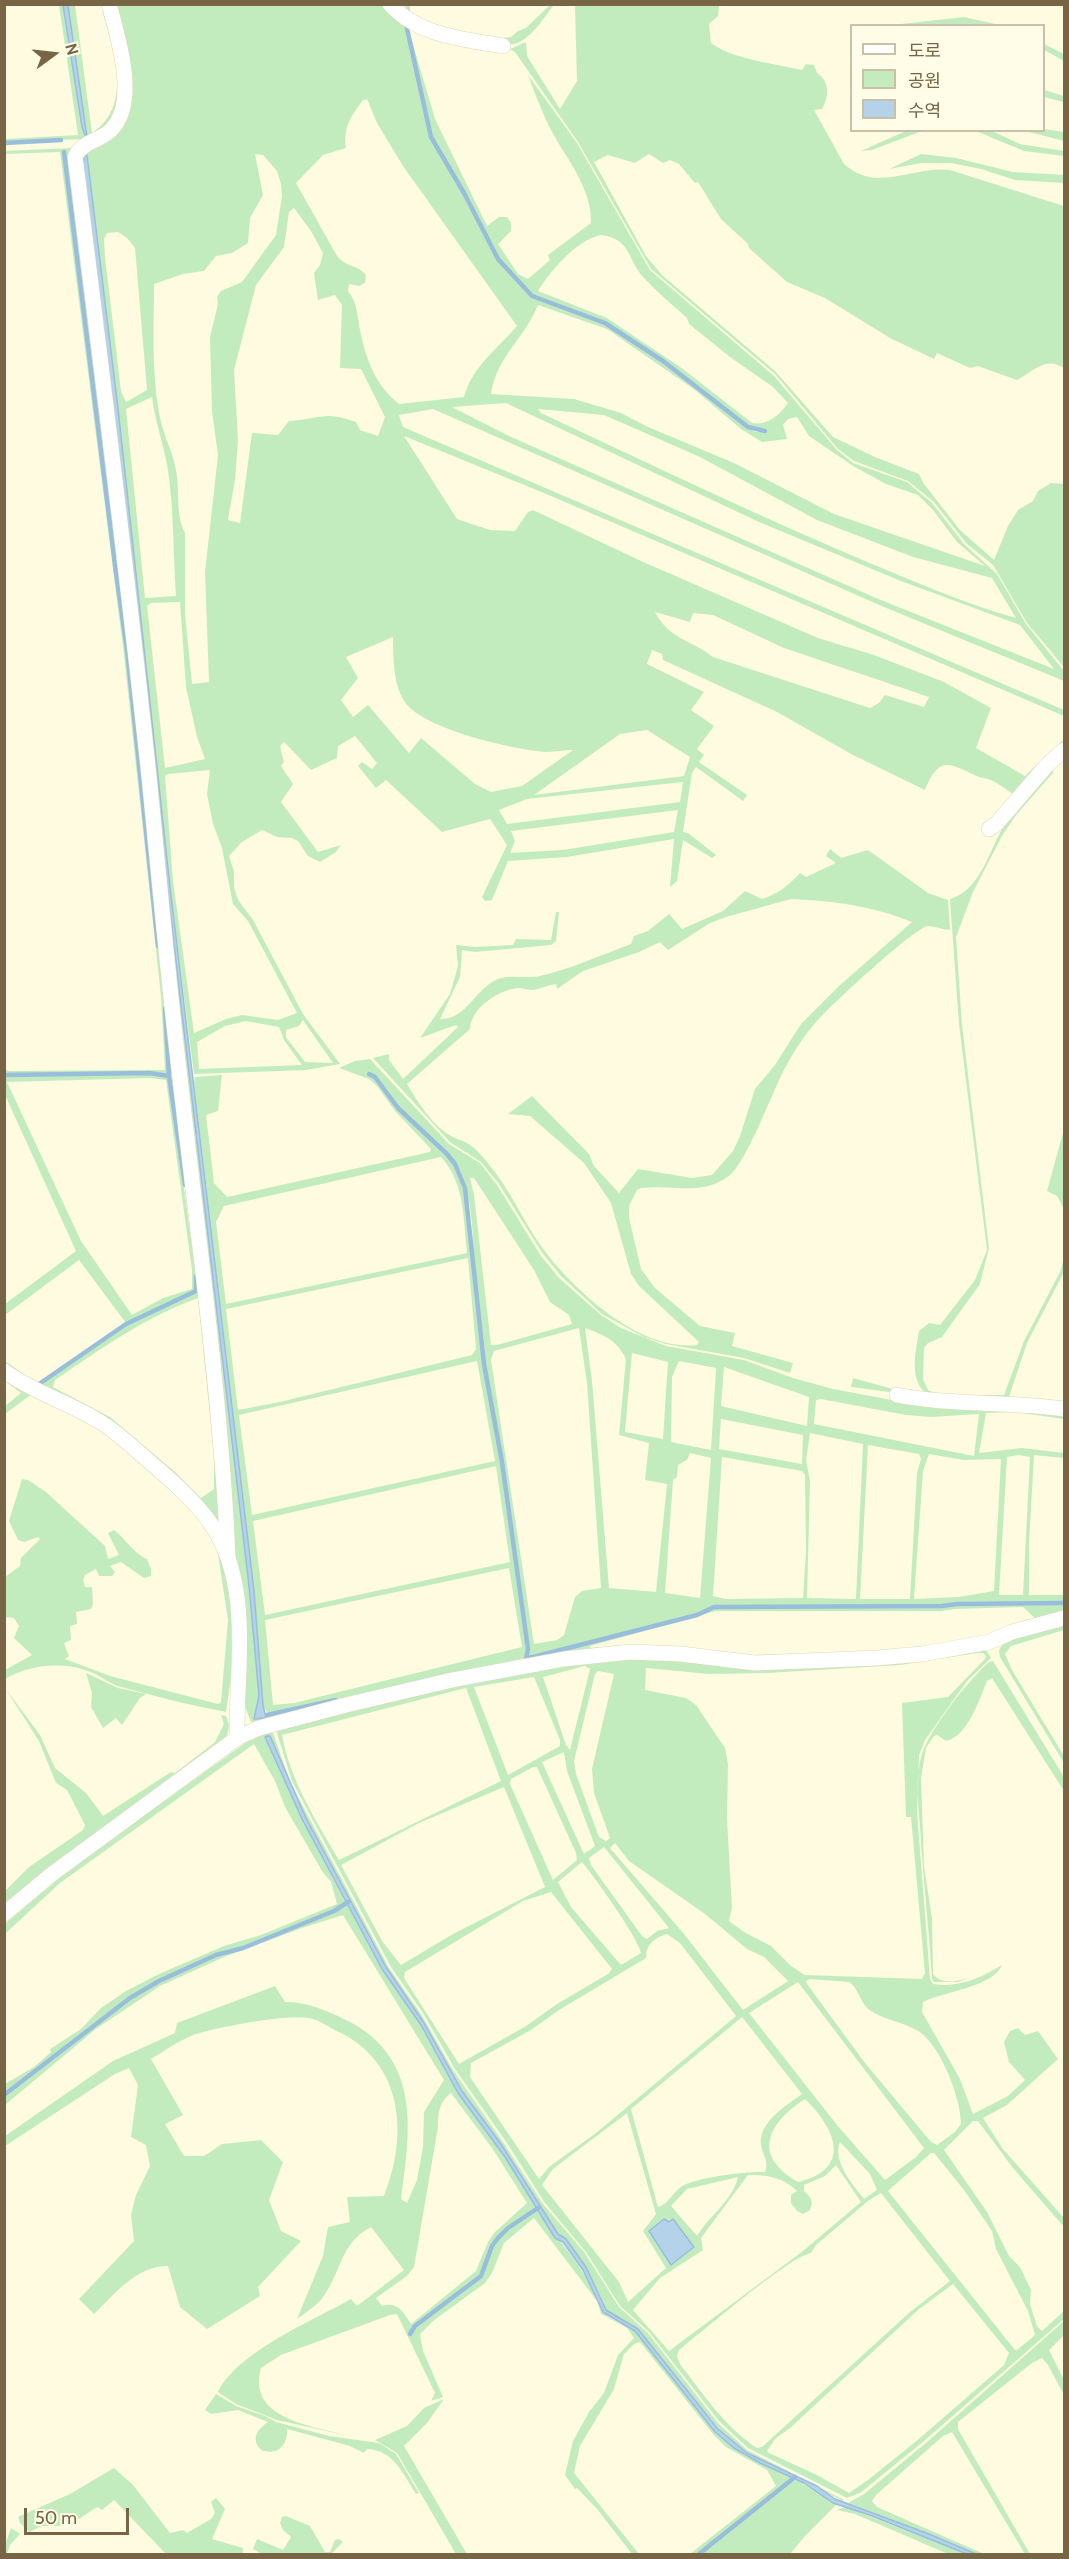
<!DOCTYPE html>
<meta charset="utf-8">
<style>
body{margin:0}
#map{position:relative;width:1069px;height:2559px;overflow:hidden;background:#fefbe0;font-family:Cabin,"Noto Sans KR",sans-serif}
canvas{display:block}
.frame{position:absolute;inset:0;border:6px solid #776546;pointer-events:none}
.legend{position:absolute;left:850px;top:24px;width:195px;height:108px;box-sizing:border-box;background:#fffde8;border:2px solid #c9c0a7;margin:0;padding:8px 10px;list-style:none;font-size:18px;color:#776546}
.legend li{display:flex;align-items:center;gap:12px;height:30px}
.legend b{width:30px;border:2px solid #c9c0a7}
.north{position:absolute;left:24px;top:24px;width:60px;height:60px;-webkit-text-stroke:4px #fffde8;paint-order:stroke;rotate:75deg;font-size:16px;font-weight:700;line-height:24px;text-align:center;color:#776546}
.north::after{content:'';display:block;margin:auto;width:21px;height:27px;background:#776546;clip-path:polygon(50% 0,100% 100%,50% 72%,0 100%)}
.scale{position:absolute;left:24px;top:2508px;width:105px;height:27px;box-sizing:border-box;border:3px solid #776546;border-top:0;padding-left:8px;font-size:18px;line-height:21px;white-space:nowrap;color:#776546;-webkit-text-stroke:4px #fffde8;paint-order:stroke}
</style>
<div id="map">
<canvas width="1069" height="2559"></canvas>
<div class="frame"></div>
<ul class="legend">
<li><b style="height:8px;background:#fff"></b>도로</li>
<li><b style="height:16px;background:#c3ecbe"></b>공원</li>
<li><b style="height:16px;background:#b4d2e9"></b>수역</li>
</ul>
<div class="north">N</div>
<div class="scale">50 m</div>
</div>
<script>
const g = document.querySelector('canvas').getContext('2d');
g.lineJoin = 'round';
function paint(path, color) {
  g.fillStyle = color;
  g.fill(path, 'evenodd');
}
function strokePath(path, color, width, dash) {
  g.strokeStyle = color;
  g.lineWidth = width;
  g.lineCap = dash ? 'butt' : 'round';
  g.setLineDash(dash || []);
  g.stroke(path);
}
const green = new Path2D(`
 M707 4 719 6 718 16 709 24 711 43C732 59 776 64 802 70L806 64 814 65 817 73C830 81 829 97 822 109L814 110 844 164C877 194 913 165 950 170L1064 206V368C1044 356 1035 371 1017 380L978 366 970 368 937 353 934 359 890 338 825 298 787 282 749 248 748 244 721 219 698 182 695 183 679 164 670 160 663 163 649 154 635 163 608 155 594 162 646 256 662 275 775 371 833 437 875 457 919 474 924 484 960 530 994 560 1008 526 1018 510 1033 501 1038 491 1051 483 1064 484V667L1027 623 993 565 966 543 934 502 908 481 854 461 838 449 776 375 651 269 578 142 515 52 510 49 526 42 527 56 560 109 577 81 575 5Z
 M59 5H63L68 40 87 137 68 5H75L92 133C136 103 111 47 101 5H105L121 82 112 122 86 139 5 142V139L78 135Z
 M113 5H387L405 23 430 137 463 193 497 259 531 297 605 324 662 362 747 428 756 432H768L748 426 663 360 606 322 533 295 499 258 465 192 431 137 407 24 435 119 487 226 499 217H507L511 223V231L498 244 518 274 528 279 550 260 548 255 591 223C592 185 562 154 547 122 540 107 534 91 528 75L577 143 650 270 774 376 837 450 853 463 907 482 932 503 964 544 997 574 1026 624 1064 671V681L884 607 433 409 399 415 403 427 1064 710V716L544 493 404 436 457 519 490 530 515 531 528 512 533 510 641 561 818 638 874 655 944 682 991 708 976 748 1025 776 1064 739V746L1016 796C1008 791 998 782 988 779 987 778 980 778 979 777 951 765 940 753 925 790L853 755 777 712 663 660 662 654 652 650 647 664 704 692 691 710 714 726 697 749 704 755 699 762 747 795 743 801 696 767 692 773 683 832 688 833 716 855 712 858 683 840 677 881 670 887 674 839 567 857 508 861 492 900 485 901 482 897 507 845 490 819 442 832 386 780 376 788 358 766 362 762 372 769 377 763 355 736 338 746 337 758 311 770 284 742 280 746 284 762 281 766 293 784 281 802 318 852 341 845 336 852 320 862 308 856 298 841 292 838 277 837 262 830 242 842 229 856 234 871V887L238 900 253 920 303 1014 340 1064 306 1070 194 1074 170 887 118 408 87 155 164 858 249 1586 259 1696 254 1719 266 1718 267 1716 526 1660 697 1616 714 1608 1064 1604V1613L990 1636 924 1650 758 1658 633 1646 262 1722H251L244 1704 237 1576 81 157 116 134 124 122ZM367 99 377 123 403 166 517 326C497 349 472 367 464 397L399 404C375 385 366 359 360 330 357 315 358 304 348 291L349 284 359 286 365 283 366 275C357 264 347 268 337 256L296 183 323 155 346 148C343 126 351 117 363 100ZM255 154 263 155 277 171 281 184 282 196 276 235 242 282 221 291 217 297 218 304 210 337 212 411 218 455 205 572 209 682 192 684 185 614V533C175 515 180 489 176 470 173 453 165 438 161 422 151 377 154 330 154 284L183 274 204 271 216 256 232 253 248 243 250 218 263 195ZM294 208 311 231 323 253 320 265 314 273 318 300 335 295 342 305 340 368 361 369 385 417 378 436 360 430 356 422C323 410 320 419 289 421L278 435 252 433 240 523 228 520 235 480 238 440 234 370 256 285 284 247 289 212ZM118 232 127 238 135 248 147 390 126 402 121 391 105 257 104 239 107 233ZM600 235C632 238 627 261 645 279 658 293 673 305 687 318L689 324 730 357 773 387 788 403C779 415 768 426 752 423L683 369 607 318 538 291C551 270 576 241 600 235ZM538 305 607 329 695 390 741 429 762 442 787 439 783 425 788 419 797 417 809 436 853 466 886 484 918 495 933 510 957 542 985 566 834 514 734 463 648 427 621 413 574 399 491 394C497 355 524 340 538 305ZM152 397C155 422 164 445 168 470 174 511 173 554 176 596L145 598 126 409ZM506 403 759 522 901 581 1020 625 1054 669 876 598 509 436 452 407ZM538 409 604 415 700 457 817 520 913 557 992 578 1016 618C968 605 919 583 872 564 760 517 650 464 541 413ZM180 602 186 687 197 737 205 759 165 768 147 606 151 603ZM655 612 690 622 693 613 713 615 784 648 929 697 924 707 885 695 879 703 870 708 713 657C690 639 670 640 655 612ZM393 637C393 658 393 692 410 708 435 731 510 749 545 752 554 752 564 750 573 750L522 786 491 792 475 784 421 738 409 753 368 705 353 717 341 700 358 678 346 657ZM647 730 690 757 684 776 534 795 620 734ZM210 770 207 794 213 824 222 848 233 904 248 921 297 1013 278 1020 242 1015 226 1019 194 1033 173 881 165 776 168 774ZM683 782 680 802 507 824 499 810 527 799ZM678 810 674 832 563 850 510 853 515 841 511 831ZM303 1020 333 1063H332L305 1062 286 1037V1030L299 1026ZM246 1021 279 1027 284 1040 302 1065 199 1069 197 1042 225 1026ZM1023 1607 1035 1618 983 1636 914 1648 864 1652 751 1655 670 1646 637 1645 591 1648 590 1646 716 1611H942L955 1609Z
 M392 5H395L402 11 404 5 405 14 406 5H410V15L453 31 501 38 511 37 518 31 526 28 550 5H554C543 18 532 39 514 44 496 48 423 26 405 17 400 14 396 9 392 5Z
 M964 17 1000 25H892Z
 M1044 44 1064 54V61L1044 50Z
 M1044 90 1064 96V102L1044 97Z
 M1044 129 1064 132V141L1025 131 1044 130Z
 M908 130 922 131 872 150 861 151Z
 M976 131H992L1020 144 1064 151V156L1024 151Z
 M72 148 71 176 138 714 165 965 173 1076 200 1266 219 1461 222 1523 219 1526 178 1480 110 1424 84 1408 24 1381 5 1369V1361L39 1385 127 1324 198 1292 197 1269 170 1076 165 993 128 650 64 151 115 573 126 650 163 993 168 1074 149 1072 5 1074 4 1067 8 1071 165 1070 161 996 124 655 60 152 5 154V151ZM198 1298 214 1455V1489L201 1498 175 1472 110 1417 53 1387 55 1380C101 1349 145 1317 198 1298Z
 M921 154 956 158 1013 172 1064 175V183L1015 180 981 169 951 163H921L889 169Z
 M1053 768V773L1016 815 1002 836 973 892 956 937 962 1025 989 1248 980 1284 942 1337 928 1343 924 1348 923 1379 928 1390 941 1395H1004L1024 1341 1060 1272 1064 1258V1272L1027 1343 1008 1400 927 1394C908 1380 916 1351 919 1331L929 1323 940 1325 975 1280 987 1250 959 1024 950 899C984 889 990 843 1009 818 1022 800 1038 785 1053 768Z
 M830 849 841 858 868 850 928 893 948 900 950 930C944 930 934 926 928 926 915 927 829 1007 817 1021 804 1035 793 1053 784 1070 772 1093 747 1161 730 1175 703 1197 672 1184 641 1188L637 1190 629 1206V1218L641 1269 655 1288 700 1326 735 1333 732 1346 793 1363 790 1373 744 1358 666 1344 644 1337 602 1314 561 1276 543 1254 499 1184 481 1162 450 1142 373 1058 389 1054V1060L403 1079 458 1027 456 1025 420 1038 450 994 458 966 456 945 475 947 513 945 516 939 551 940 556 912H559L556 941 551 945 475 952 462 950 460 977 440 1019C468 1019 474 989 498 979 511 974 526 979 540 976 571 969 601 955 631 944L634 936 648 931 669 914 682 929 723 911 745 891 762 899C779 893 788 886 800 873L806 877 836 863 826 856ZM791 899C835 901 872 906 912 922L839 986 801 1024 775 1065 755 1089 740 1136 733 1151 712 1175 692 1178 638 1169 619 1193 594 1166 589 1154 532 1096 508 1114 530 1116 584 1163 611 1203 631 1274 639 1286 699 1342 697 1345C640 1352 572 1289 541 1246 522 1219 509 1187 487 1162 481 1155 475 1147 467 1143 462 1140 456 1139 451 1136 433 1126 417 1101 407 1084L470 1029C471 1008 498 990 518 988 523 988 528 990 533 990 540 989 548 985 556 984L557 989 583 971 639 952 660 942 668 950 710 923 726 917Z
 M370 1059 449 1144 480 1163 497 1185 541 1256 559 1278 601 1315 621 1328 666 1346 744 1360 793 1378 833 1389 913 1404 1064 1412V1419L1015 1412 986 1413 979 1453 1022 1448 1064 1453V1458L1034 1455 1029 1543V1595H1064V1602L957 1603 941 1605 714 1606 696 1614 527 1658 529 1649 503 1462 485 1364C486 1343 480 1321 477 1301 471 1259 478 1203 457 1165 443 1142 418 1127 399 1107 388 1097 381 1074 365 1072L374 1077 397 1108 439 1146 454 1164 460 1175 467 1208 475 1302 484 1352 483 1364 501 1462 527 1649 525 1658 268 1714 263 1705 254 1591 194 1082 195 1077 222 1075 218 1111 206 1115 214 1183 227 1197 430 1152 431 1149 395 1111 377 1086 369 1079 339 1068 355 1061ZM441 1157C465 1183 463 1219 467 1253L226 1304 216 1222 224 1206ZM470 1178H474L534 1270 550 1302 569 1315 572 1324 497 1345H491L474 1195ZM468 1258 476 1349 472 1355 280 1402 238 1410 226 1309ZM579 1328 587 1383 601 1588 582 1591 575 1597 564 1635 557 1640 534 1644 491 1360 494 1351ZM585 1328C604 1335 617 1340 626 1359L619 1435 649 1443 645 1480 667 1484 656 1592 609 1588 592 1381ZM632 1353 668 1362 663 1439 625 1432ZM477 1361 495 1461 252 1515 239 1415ZM679 1361 716 1368 711 1450 671 1442 672 1377ZM724 1367 809 1397 807 1426 721 1406ZM821 1399 906 1415 931 1417 979 1414 974 1456 814 1424 816 1400ZM721 1419 803 1435 802 1464 719 1449ZM810 1433 863 1444 856 1599 807 1598 810 1481 806 1460ZM868 1445 919 1454 921 1459 917 1473 910 1599H860ZM690 1453 711 1458 700 1598 665 1593 673 1480 677 1477 678 1465 687 1460ZM929 1454 964 1460 1001 1459 994 1591 959 1597 914 1599 923 1471ZM1019 1455 1030 1457 1023 1595H999L1007 1457ZM722 1457 802 1471 805 1475 806 1551 803 1598 726 1599 713 1596ZM496 1466 510 1562 265 1615 253 1521ZM509 1568 522 1647 294 1703 273 1705 265 1620Z
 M149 1074 169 1077 195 1269V1291L126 1323 79 1260 5 1315V1304L76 1251 5 1095V1077ZM150 1078 166 1080 192 1270V1289L163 1298 132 1315 81 1241 7 1082Z
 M1064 1129V1209L1057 1196 1047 1191Z
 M5 1376 32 1394 5 1414V1406L21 1393 5 1381Z
 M853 1378 900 1391 897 1393 851 1387Z
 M22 1479 28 1480 46 1492 105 1546 108 1559 119 1555 108 1533 114 1530C126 1539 133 1553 147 1559L151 1569V1576L144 1578 121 1562 110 1566 115 1572 112 1576H99L96 1569 85 1575 83 1580 85 1587H92L93 1604 91 1609 76 1612 77 1624 70 1626 71 1640 64 1643 69 1656 65 1659 110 1676 218 1704 221 1702 228 1620 216 1541 232 1600V1670L226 1712C190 1705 153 1696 118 1686 109 1683 102 1677 93 1673 65 1661 31 1664 5 1679V1670L32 1655 14 1638 19 1626 14 1618 5 1617V1577L20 1566 21 1558 40 1539 38 1537 24 1542 18 1540 9 1521Z
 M1064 1624V1630L1011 1646 1005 1654 1012 1670 1064 1756V1763L1000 1657C1000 1654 998 1651 1000 1648 1006 1637 1052 1628 1064 1624Z
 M986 1650 991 1658 967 1681 925 1740 919 1755 917 1812 930 1979 933 1984C959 1988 981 1978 1002 1965 993 1987 945 1991 923 2002L922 2012 960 2079 973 2114 1008 2096 1025 2080 1009 2062 1004 2042 1010 2031 1018 2028 1025 2035 1038 2031 1058 2059 1007 2105 983 2118 1003 2149 1064 2218V2227L1013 2168 978 2121H973L944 2150 987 2212 1009 2256 1020 2267 1031 2290 1030 2304 1037 2326 1042 2331 1064 2311V2319L924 2441 860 2493 847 2498 748 2448 719 2421 649 2332 620 2306 586 2252 545 2203 507 2143 455 2069 423 2013 391 1967 292 1781 276 1730 377 1703 560 1664 635 1657 769 1669H804L856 1666ZM977 1653H983L986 1656 984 1660 948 1697 902 1703 906 1817H911L925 1973 922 1979 805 1975 791 1966 771 1946 744 1932 729 1921 732 1908 727 1819 728 1765 725 1748 696 1705 686 1698 645 1690 646 1668 709 1674 767 1673 900 1665ZM585 1666 590 1669 570 1750 566 1745 543 1677ZM598 1671 614 1674 592 1769 594 1793 610 1838 606 1841 599 1837 576 1774 574 1761 595 1674ZM534 1677 560 1740V1746L508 1775 474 1687ZM466 1688 501 1781 339 1860C316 1821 290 1780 282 1735ZM564 1752 567 1771 595 1846 584 1854 542 1762ZM533 1767H537L576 1853 577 1860 553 1880 510 1784 511 1779ZM504 1787 545 1887 453 1934 401 1965 382 1941 341 1865 419 1823ZM615 1843 629 1861 705 1914 747 1949 764 1957 788 1981 743 2010 684 1934 610 1848ZM604 1847 669 1928 657 1931 647 1939 642 1936 591 1865 589 1858ZM582 1862C594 1876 639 1939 641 1953L621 1965 571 1907 558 1882ZM551 1892 612 1969 608 1974 557 2004 526 2026 459 2064 404 1978 405 1972 523 1901ZM667 1934 680 1943 736 2016 596 2133 549 2167 539 2179 470 2077 471 2063 531 2030 559 2010 646 1958C646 1944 654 1938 667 1934ZM810 1979 849 1982C859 1988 860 2004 871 2011 885 2020 903 2022 918 2031 941 2045 961 2099 961 2124L955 2132 937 2145 931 2142 865 2063 807 1984 806 1981ZM798 1982 924 2148 916 2157 885 2180 837 2125 749 2013ZM742 2017 802 2094C787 2105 758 2122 761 2145 763 2156 769 2161 765 2172 747 2171 700 2177 684 2185 674 2190 669 2204 658 2207L631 2109ZM805 2099C835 2128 854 2169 798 2182 751 2155 768 2123 805 2099ZM627 2113 656 2214 643 2231 666 2268 628 2302 619 2282 542 2185 553 2169ZM840 2142 870 2174 877 2190 864 2199C853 2185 832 2161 840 2142ZM931 2153H934L964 2190 992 2231 996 2249 1028 2311 1035 2335 1017 2350H1015L888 2191ZM836 2165 861 2202 803 2251 669 2351 633 2310 660 2278 703 2250 701 2238 748 2175C768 2175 782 2177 797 2191L791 2195V2203L797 2211 803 2214 810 2210C814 2201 811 2197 804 2191V2185L825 2176ZM738 2177C733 2200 709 2216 697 2236L671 2206 687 2189ZM881 2193 950 2281 910 2312 762 2447 757 2448C725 2427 703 2394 680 2364L677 2356 679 2350C702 2332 790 2256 811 2253L816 2245 868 2201ZM953 2284 1009 2353 1004 2365 920 2438 868 2480 849 2493 817 2475 769 2453 767 2451 775 2439 790 2428 918 2310Z
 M993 1661 1064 1777V1791L992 1678 987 1681C979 1700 968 1736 946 1741L937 1735 934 1736 926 1748 921 1778 924 1866 932 1919 933 1974C945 1990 973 1976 988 1971L958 1982H934L932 1979C929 1928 923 1878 920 1827 918 1805 915 1776 922 1754 931 1727 968 1681 989 1662Z
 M86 1673 118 1688 146 1694 140 1698 122 1725 116 1718 103 1728 91 1707 92 1693Z
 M5 1688 40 1735 55 1768 86 1793 103 1816 171 1772 175 1773 215 1742 224 1724 221 1715 226 1716C231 1726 229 1733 223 1741L5 1906V1891L29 1867 83 1830 85 1825 67 1790 56 1783 39 1741Z
 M272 1730 290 1782 389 1968 421 2014 453 2070 505 2145 543 2204 585 2253 619 2307 648 2333 718 2423 747 2450 844 2500 842 2501 795 2475 747 2453 724 2435 638 2329 606 2310 586 2267 566 2239 558 2234 525 2181 462 2091 424 2023 386 1967 306 1818 269 1736 265 1738 302 1819 346 1903 334 1910 242 1946 223 1951 159 1980 130 1997 5 2094V2084L34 2067 51 2052 50 2049 81 2029 101 2008 126 1991 159 1974 224 1946 261 1935 337 1904 331 1882 322 1871 285 1807 275 1781 254 1744 60 1883 5 1934V1924L71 1868 248 1741Z
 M347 1904 382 1969 421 2025 458 2093 505 2157 536 2209 507 2227 497 2238 491 2246 480 2275 414 2326 410 2334 415 2327 481 2276 493 2246 498 2239 508 2228 537 2210C557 2241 585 2265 597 2301L534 2218 504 2243 492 2273 485 2283 433 2321 420 2334 423 2351 443 2397 431 2401 435 2393 397 2314 390 2315 281 2355 261 2368C246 2420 315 2426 349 2436L277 2420 236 2404 218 2392C237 2352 312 2321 351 2299L357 2306 404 2270 371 2227C340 2243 342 2271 323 2297 317 2306 306 2312 297 2319L323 2256 328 2227 350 2222 347 2197 384 2196C408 2137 404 2065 341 2033 329 2028 321 2020 308 2018 288 2014 210 2028 191 2036 177 2042 164 2051 151 2059L183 2115 165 2124 184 2156H204L222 2144 261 2140 283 2162 269 2200 281 2231 301 2241 258 2287 260 2296 207 2329 180 2307 168 2266C136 2266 116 2293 94 2314L79 2299 134 2241 131 2215 136 2195 150 2166 146 2145 131 2137 138 2085 129 2068 115 2074 5 2146V2136L113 2061 175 2033 177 2023 275 1986 285 2002C308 2002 325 2010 346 2020 421 2057 411 2129 401 2199L407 2203 417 2180 423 2147 424 2112 444 2080 343 1915 302 1928 224 1957 160 1986 96 2029 5 2105V2097L131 1998 160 1981 216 1956 243 1949 335 1912ZM451 2093 492 2148 527 2203 495 2232 488 2242 476 2271 411 2324C403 2312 398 2301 382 2306L376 2298 407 2276 414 2267 438 2127C438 2112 439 2103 451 2093Z
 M598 2303 607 2316 635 2331 722 2438 746 2456 793 2478 698 2554H690L776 2486 767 2470 726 2447 713 2434 640 2342 634 2344 624 2354 614 2389 580 2446 574 2473 639 2554H632L597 2509 577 2488 575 2489 565 2475 573 2441 589 2412 604 2393 618 2355 634 2338 627 2328 601 2314Z
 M1064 2321V2335L1049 2350 1064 2380V2395L1048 2365 1042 2358 1032 2363 958 2422V2429L1030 2554H1025L952 2432 943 2436 876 2495 872 2501 877 2507 984 2554H976L947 2541 848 2503 864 2494 926 2443Z
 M216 2394 236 2406 265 2416 276 2422 329 2436 379 2443 396 2454 419 2493 416 2494C403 2474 394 2450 367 2449L364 2453 350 2446 287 2429C288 2445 278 2456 261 2450 250 2438 258 2429 268 2422L238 2410 211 2414 205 2410Z
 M444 2399 427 2423 404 2446 467 2554H456L397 2453 375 2440 407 2426 424 2408Z
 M114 2468 133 2485 170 2533 183 2530 187 2533 211 2519 215 2513 211 2502 216 2498 225 2509 212 2539 243 2548V2554H166L114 2500 102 2510 97 2507 76 2521 61 2526H42L29 2532 20 2523 18 2517 22 2515 70 2494Z
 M794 2478 837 2504 805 2536 790 2554H701Z
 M845 2507 967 2554H948L855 2514 837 2510Z
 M286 2516 310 2526 325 2552H330L335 2540 339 2539 343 2542 331 2554H262L253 2549 257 2539 283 2550 291 2537 283 2530 280 2523 282 2517Z
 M11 2528 20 2534 10 2545 7 2554H5V2545Z`);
const water = new Path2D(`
 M63 5H68L87 137 86 138 82 127Z
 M87 155 118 408 170 887 254 1591 263 1705 266 1718 254 1719 259 1696 249 1586 83 167 84 156Z
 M267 1736H270L306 1818 386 1967 424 2023 462 2091 501 2144 558 2234 566 2239 586 2267 606 2310 638 2329 718 2429 747 2453 817 2486 835 2499 929 2534 976 2554H967L872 2516 833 2503 804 2483 760 2463 734 2448 715 2432 635 2331 603 2312 583 2270 563 2242 555 2238 505 2157 458 2093 421 2025 382 1969 302 1819 265 1737Z
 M664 2219 669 2222 673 2219 694 2247 671 2265 649 2231Z`);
const stream = new Path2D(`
 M406 24 431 137 464 193 498 259 532 296 605 323 663 361 748 427 765 431
 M4 143 61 140
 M64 152 116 573 127 650 158 946
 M165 1008 169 1076 185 1185
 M369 1074 375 1077 398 1108 447 1154 455 1164 465 1188 484 1364 502 1462 528 1649 526 1659
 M4 1075 149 1073 169 1076
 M39 1384 126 1324 196 1291V1276
 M529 1658 697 1615 714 1607 942 1606 957 1604 1064 1603
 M267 1715 336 1700
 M4 2095 130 1998 159 1981 216 1955 243 1948 334 1911 348 1902
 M410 2334 415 2326 481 2276 492 2246 498 2238 508 2228 538 2208
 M699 2554 795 2477`);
const street = new Path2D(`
 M109 4C118 38 139 102 111 130 100 141 81 142 75 157 101 363 127 569 149 776 159 876 168 978 180 1078 198 1238 221 1397 228 1557
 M390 4C418 36 464 39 503 46
 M989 829 997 823 1048 764 1064 750
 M4 1371C33 1392 67 1402 97 1420 117 1431 133 1448 151 1463 172 1481 195 1501 211 1524 253 1585 236 1669 237 1738
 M897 1395C952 1406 1009 1401 1064 1409
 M4 1914 52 1874 237 1738 259 1728 346 1705 452 1680 564 1659 630 1652 681 1654 755 1663 877 1658 922 1654 989 1642 1012 1632 1064 1618`);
paint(green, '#c3ecbe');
paint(water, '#b4d2e9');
strokePath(water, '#99bedb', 1.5);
strokePath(stream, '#99bedb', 4.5);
strokePath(street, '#e1d7b9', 16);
strokePath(street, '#fff', 15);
</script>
